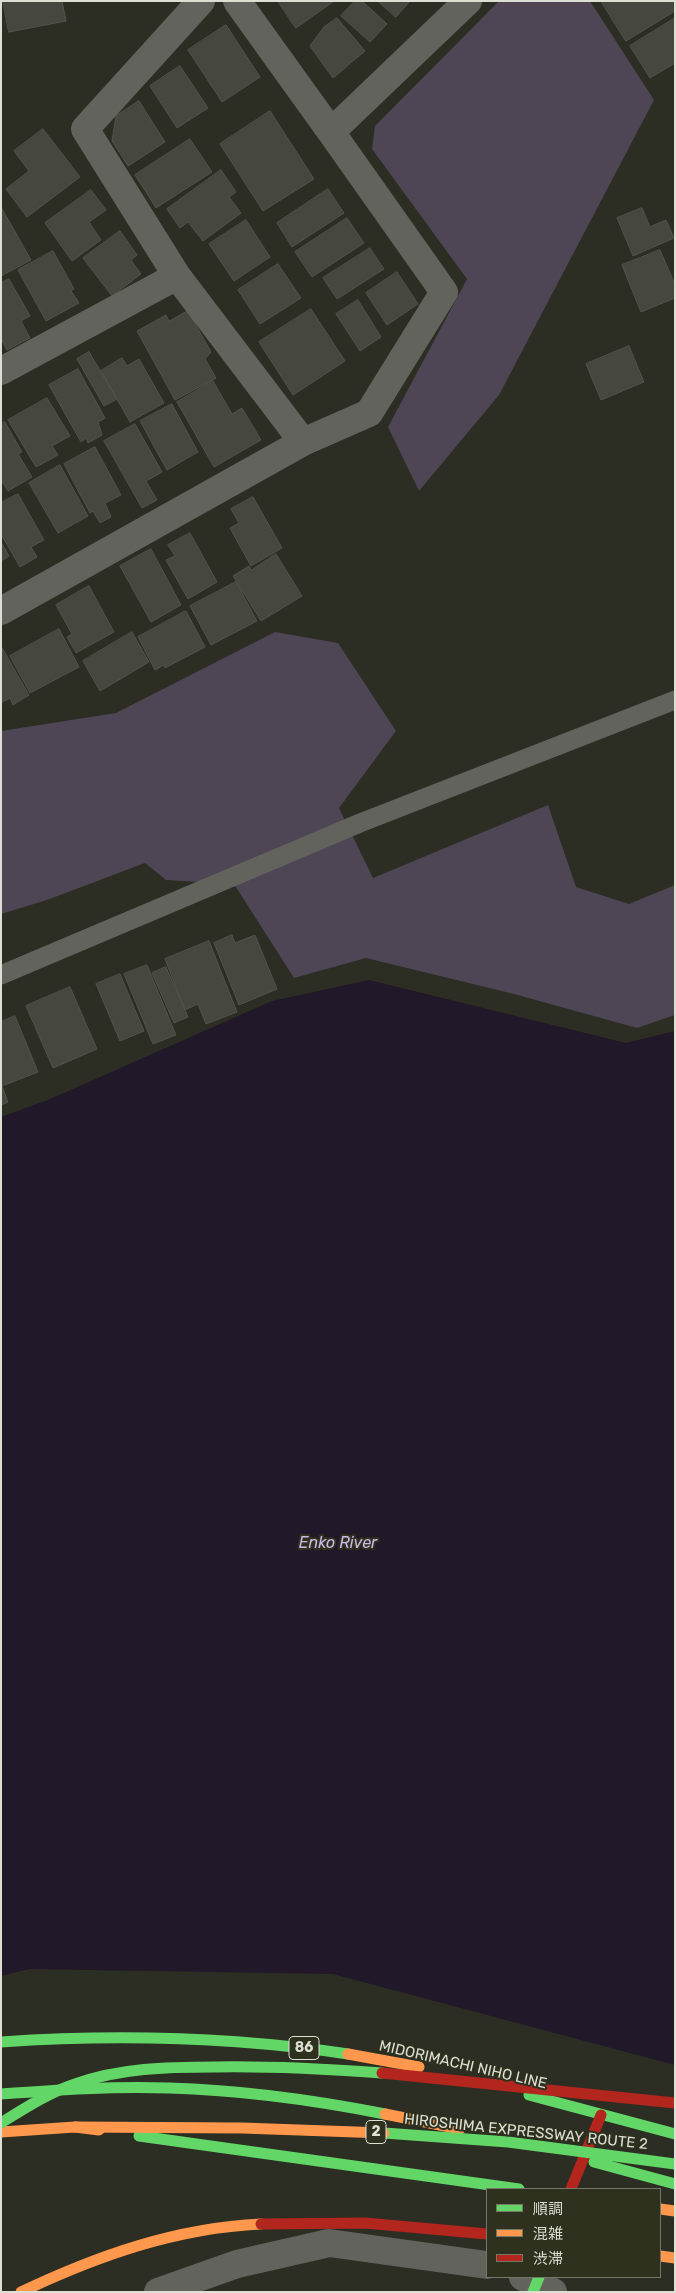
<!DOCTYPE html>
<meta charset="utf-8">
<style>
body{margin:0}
#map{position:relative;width:676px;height:2293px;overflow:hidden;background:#2c2d23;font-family:Rubik,"Noto Sans JP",sans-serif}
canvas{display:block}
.frame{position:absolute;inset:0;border:2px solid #dddfd3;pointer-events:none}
.legend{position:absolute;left:486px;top:2188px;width:175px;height:90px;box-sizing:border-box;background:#2f311f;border:1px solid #757767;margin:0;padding:6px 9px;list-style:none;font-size:15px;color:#dddfd3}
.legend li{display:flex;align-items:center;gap:10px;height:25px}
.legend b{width:25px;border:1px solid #757767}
</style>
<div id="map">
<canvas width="676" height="2293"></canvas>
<div class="frame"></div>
<ul class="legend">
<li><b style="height:6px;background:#63d668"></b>順調</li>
<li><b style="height:6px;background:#ff974d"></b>混雑</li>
<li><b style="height:6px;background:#b3261e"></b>渋滞</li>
</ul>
</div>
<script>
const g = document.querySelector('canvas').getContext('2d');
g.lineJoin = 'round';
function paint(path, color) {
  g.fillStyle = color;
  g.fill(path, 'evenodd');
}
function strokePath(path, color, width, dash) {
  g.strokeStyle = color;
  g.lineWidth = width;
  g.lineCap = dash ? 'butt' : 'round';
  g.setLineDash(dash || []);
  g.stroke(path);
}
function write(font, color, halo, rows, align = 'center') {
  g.font = font + ' Rubik,sans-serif';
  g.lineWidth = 4;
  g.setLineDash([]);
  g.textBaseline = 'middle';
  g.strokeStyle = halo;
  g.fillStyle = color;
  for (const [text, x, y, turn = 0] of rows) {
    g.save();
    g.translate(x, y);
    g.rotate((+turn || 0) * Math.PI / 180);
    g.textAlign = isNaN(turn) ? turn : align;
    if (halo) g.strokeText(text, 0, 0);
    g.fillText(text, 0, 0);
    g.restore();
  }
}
const green = new Path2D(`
 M499 1H590L654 100 499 395 419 491 388 427 467 279 372 149 375 126Z
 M275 632 338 643 396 731 339 808 373 878 548 805 576 887 629 904 675 885V1015L637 1028 514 994 366 958 294 978 234 884 166 880 145 863 47 900 1 914V731L116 713Z`);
const water = new Path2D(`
 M369 980 626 1043 675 1031V2065L333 1974 29 1969 1 1976V1117L48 1100 272 1001Z`);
const building = new Path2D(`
 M3 1H62L66 21 9 32Z
 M278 1H334L296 28Z
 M355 1H362L387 24 370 42 341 16Z
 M378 1H410L396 17Z
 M601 1H675V11L626 41Z
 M337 18 365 51 333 78 310 46 324 27Z
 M675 18V63L650 78 630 46Z
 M226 25 260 77 222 102 188 50Z
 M180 66 208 108 177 128 150 86Z
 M139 101 165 142 128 166 112 141 116 116Z
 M270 111 314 179 263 211 220 144Z
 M43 129 80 177 27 217 6 189 29 171 14 151Z
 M190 139 212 172 156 208 135 175Z
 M221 170 236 192 229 197 241 213 203 241 188 222 180 228 167 209Z
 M328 189 344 213 292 247 277 223Z
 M91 190 106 210 89 222 101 240 72 261 45 223Z
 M1 207 31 260 1 276Z
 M642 208 650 227 666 220 674 238 633 256 617 218Z
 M347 218 364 243 312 277 295 252Z
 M246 220 270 257 234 281 209 244Z
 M120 231 137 255 131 260 141 274 112 296 83 258Z
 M370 248 384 269 337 299 323 278Z
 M660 250 675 285V298L641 312 622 265Z
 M53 251 74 289 71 291 79 303 46 321 18 270Z
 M278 264 301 298 260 324 238 290Z
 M397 272 418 304 387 325 366 293Z
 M9 279 30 316 21 321 30 338 7 350 1 339V283Z
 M358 300 381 337 360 351 336 314Z
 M311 309 345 361 293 395 259 342Z
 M188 311 211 352 205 359 216 378 175 400 137 331 166 315 169 321Z
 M629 346 644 382 601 400 586 364Z
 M89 352 117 399 104 406 77 359Z
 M122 358 127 366 139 359 164 403 130 422 101 371Z
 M78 369 105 418 98 422 102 435 88 443 86 438 81 442 49 385Z
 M213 381 232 414 242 408 261 440 214 467 177 402Z
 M47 398 70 436 52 446 58 455 36 467 8 420Z
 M172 404 198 452 167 470 140 421Z
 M5 422 22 452 18 454 32 477 8 491 1 480V424Z
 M135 424 162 472 146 481 157 500 142 508 104 441Z
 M95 447 121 495 105 503 111 517 100 523 93 511 90 513 64 464Z
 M60 465 88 516 58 533 29 483Z
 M18 494 44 540 31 547 37 557 20 567 1 534V503Z
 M253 497 282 548 251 566 230 528 239 523 231 509Z
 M190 533 217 582 188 599 166 560 175 556 168 545Z
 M1 542 9 556 1 561Z
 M151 549 181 605 151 622 120 566Z
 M276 554 302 596 261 621 233 576 249 566 251 570Z
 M236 582 257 621 211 645 190 606Z
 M89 586 114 632 76 653 67 637 72 634 56 605Z
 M186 611 205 647 165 668 164 665 155 670 138 637Z
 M59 629 79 667 30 693 10 656Z
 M132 632 149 662 100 691 83 661Z
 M1 646 29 695 13 705 10 698 1 703Z
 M232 935 235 943 255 935 277 989 239 1005 214 943Z
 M209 941 237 1012 206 1024 198 1004 185 1010 165 959Z
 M147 965 176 1035 153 1044 124 974Z
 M166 967 188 1017 174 1023 152 973Z
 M120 974 144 1031 120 1041 96 984Z
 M70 987 97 1049 53 1068 26 1006Z
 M15 1016 38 1072 2 1086 8 1102 1 1105V1022Z`);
const lane = new Path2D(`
 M1 975 360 823 675 700`);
const street = new Path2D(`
 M201 1 85 129 177 276 303 442
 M237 1 331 132
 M1 371 177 276
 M1 611 303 442 369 413 444 292 331 132 468 1
 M523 2277 553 2292
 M158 2292 237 2264 329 2243 487 2265`);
const fast = new Path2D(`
 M1 2042C118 2034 233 2037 348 2054
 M1 2094C57 2090 113 2086 169 2088 241 2090 314 2100 385 2114
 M529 2095 675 2134
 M139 2136 519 2189
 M594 2162 675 2184
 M533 2292 539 2277`);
const slow = new Path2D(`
 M348 2054 419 2067
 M385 2114 460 2129
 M1 2132 75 2127 99 2130
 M660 2209 675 2211
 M660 2256 675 2258
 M21 2292C97 2256 175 2228 261 2224`);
const jam = new Path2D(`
 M571 2189 601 2115
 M261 2224 365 2223 487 2234`);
const fastBridge = new Path2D(`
 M1 2123C25 2108 48 2093 75 2084 120 2068 167 2067 215 2067 271 2066 326 2069 382 2073
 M384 2133 508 2142 675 2164`);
const slowBridge = new Path2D(`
 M75 2127 242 2128 384 2133`);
const jamBridge = new Path2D(`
 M382 2073 675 2103`);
const shields = [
 [304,2048,30],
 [376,2132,20]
];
const shieldNames = [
 ["86",304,2048],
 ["2",376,2132]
];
const streetNames = [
 ["MIDORIMACHI NIHO LINE",463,2065,13],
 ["HIROSHIMA EXPRESSWAY ROUTE 2",526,2132,6]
];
const waterNames = [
 ["Enko River",338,1543]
];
paint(green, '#4e4555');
paint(water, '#211829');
paint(building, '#46473e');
strokePath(building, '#52534a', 1);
strokePath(lane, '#63635e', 19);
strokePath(street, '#63635e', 28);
strokePath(fast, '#63d668', 11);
strokePath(slow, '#ff974d', 11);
strokePath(jam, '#b3261e', 11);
strokePath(fastBridge, '#63d668', 11);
strokePath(slowBridge, '#ff974d', 11);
strokePath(jamBridge, '#b3261e', 11);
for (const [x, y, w] of shields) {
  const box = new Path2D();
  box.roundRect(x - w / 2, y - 11.5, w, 23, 4);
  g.fillStyle = '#2f311f';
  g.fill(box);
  strokePath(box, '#dddfd3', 1);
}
write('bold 14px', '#dddfd3', null, shieldNames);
write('15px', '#dddfd3', '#2f311f', streetNames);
write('italic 16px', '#ceb7e7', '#2f311f', waterNames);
</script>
